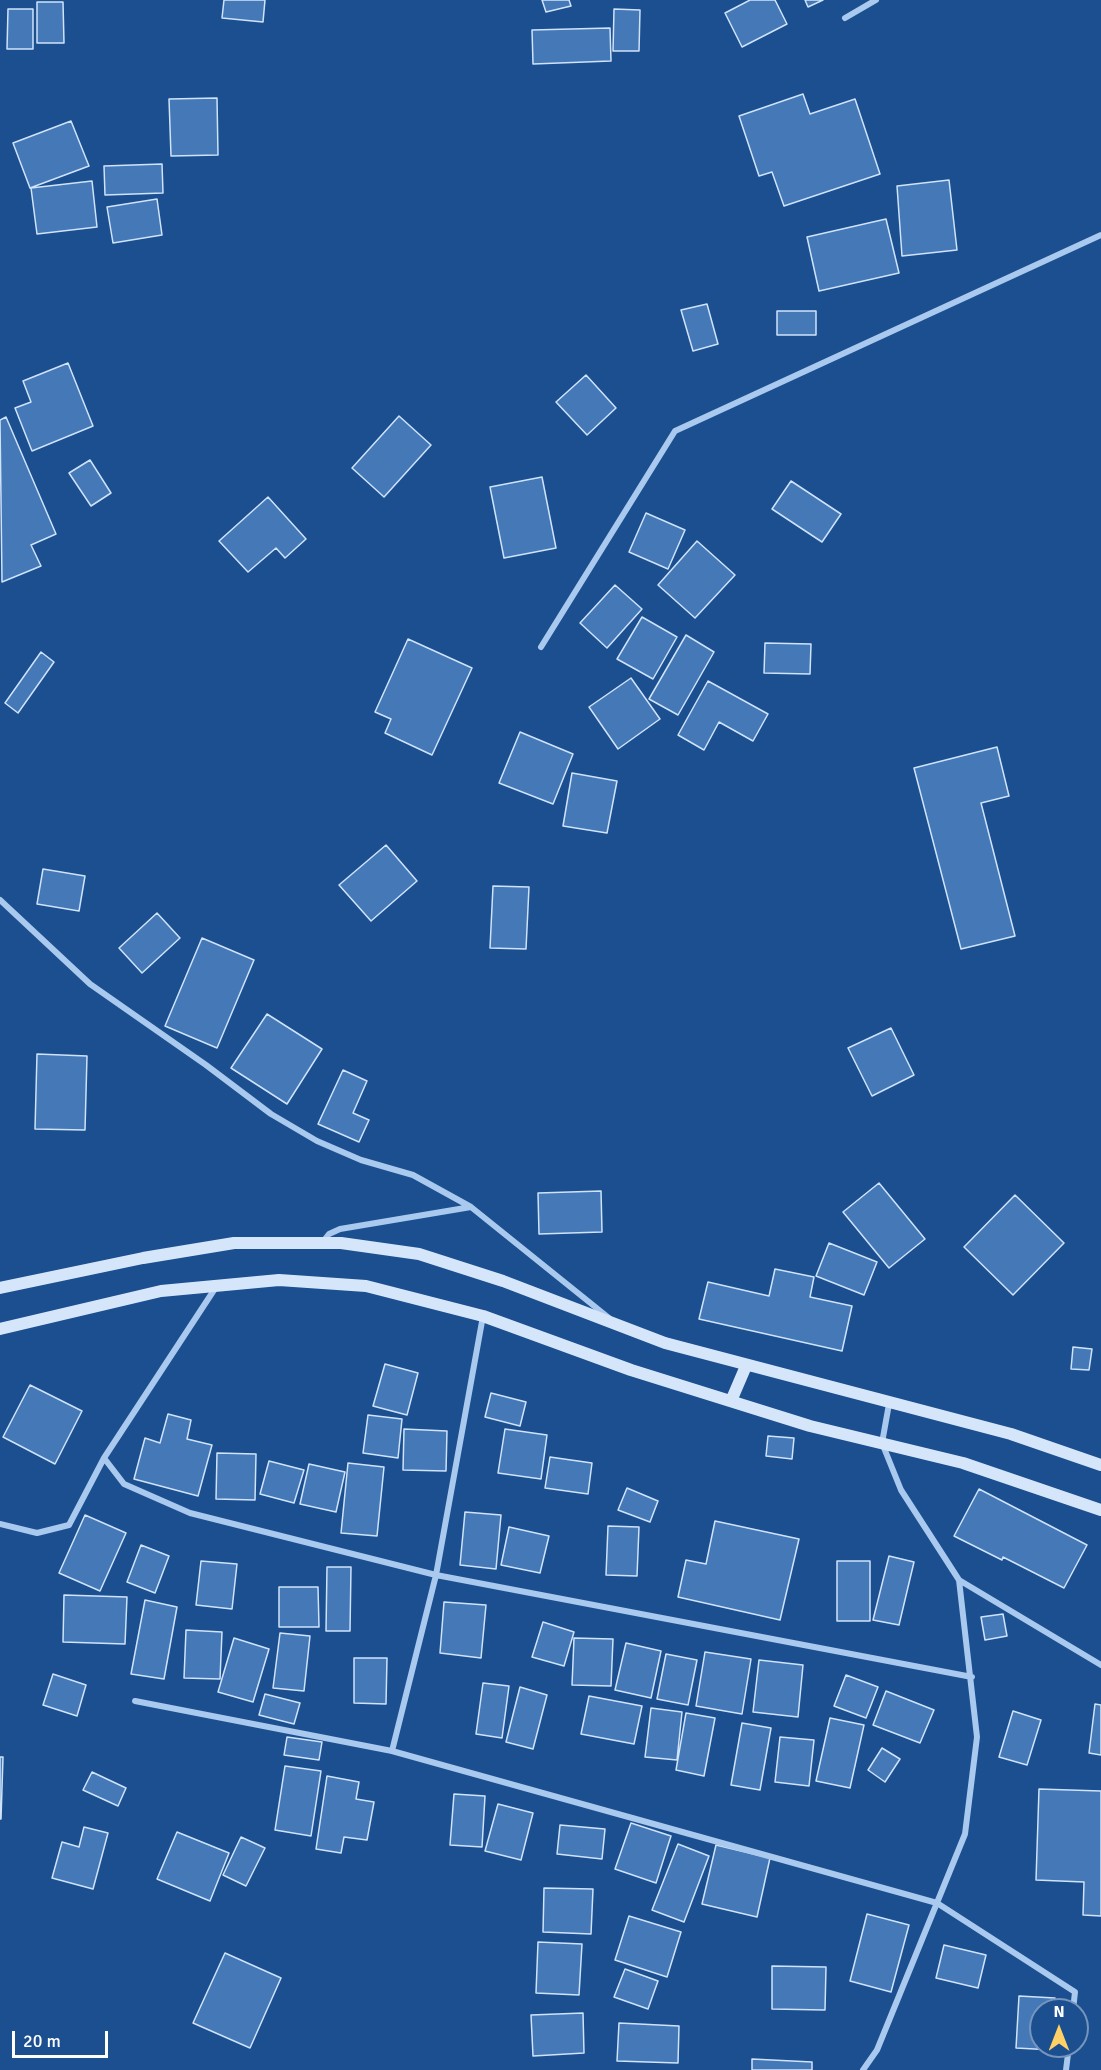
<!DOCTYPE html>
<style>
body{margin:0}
#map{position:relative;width:1101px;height:2070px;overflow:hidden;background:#1b4f8f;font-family:Signika,sans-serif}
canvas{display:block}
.north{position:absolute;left:1029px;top:1998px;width:60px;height:60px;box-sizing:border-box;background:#1b4f8f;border:2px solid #7695bc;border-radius:50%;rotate:0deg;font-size:16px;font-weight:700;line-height:24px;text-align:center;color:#fff}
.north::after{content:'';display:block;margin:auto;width:21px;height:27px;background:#ffd166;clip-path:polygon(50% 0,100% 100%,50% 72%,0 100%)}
.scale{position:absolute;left:12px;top:2031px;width:96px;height:27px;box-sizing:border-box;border:3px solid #fff;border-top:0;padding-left:8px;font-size:18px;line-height:21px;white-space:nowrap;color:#fff;-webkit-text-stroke:4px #1b4f8f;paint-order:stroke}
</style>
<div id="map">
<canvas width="1101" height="2070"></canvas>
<div class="north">N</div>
<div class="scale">20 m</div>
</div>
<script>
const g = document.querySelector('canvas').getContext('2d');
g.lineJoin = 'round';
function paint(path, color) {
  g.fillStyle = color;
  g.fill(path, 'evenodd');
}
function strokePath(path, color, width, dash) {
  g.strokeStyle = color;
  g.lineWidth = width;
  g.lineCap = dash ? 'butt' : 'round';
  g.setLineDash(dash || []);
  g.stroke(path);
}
const building = new Path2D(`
 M224 0H265L263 22 222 18Z
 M542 0H569L571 6 546 12Z
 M750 0H775L787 24 742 47 725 13Z
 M805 0H823L808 7Z
 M37 2H63L64 43H37Z
 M8 9H33V49H7Z
 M614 9 640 10 639 51H613Z
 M610 28 611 61 533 64 532 30Z
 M803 94 810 114 855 99 880 174 784 206 772 172 759 176 739 116Z
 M217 98 218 155 171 156 169 99Z
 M71 121 89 166 30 188 13 143Z
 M162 164 163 193 105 195 104 166Z
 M949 180 957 250 902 256 897 186Z
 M92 181 97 227 37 234 31 188Z
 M157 199 162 235 113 243 107 207Z
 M886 219 899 273 819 291 807 237Z
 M707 304 718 344 693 351 681 310Z
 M777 311H816V335H777Z
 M68 363 93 426 32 451 15 408 31 402 23 381Z
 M586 375 616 408 587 435 556 402Z
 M399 416 431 445 384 497 352 468Z
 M6 417 56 534 31 545 41 566 2 582 0 420Z
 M90 460 111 493 91 506 69 473Z
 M542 477 556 548 504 558 490 487Z
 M791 481 841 514 822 542 772 509Z
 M268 497 306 539 285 558 276 548 248 572 219 541Z
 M646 513 685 530 668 569 629 552Z
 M697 541 735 575 695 618 658 585Z
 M615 585 642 609 607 648 580 623Z
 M642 617 677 637 653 679 617 659Z
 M686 635 714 652 678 715 649 699Z
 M408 639 472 668 432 755 385 733 391 719 375 712Z
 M765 643 811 644 810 674 764 673Z
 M41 652 54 662 18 713 5 703Z
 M631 678 660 719 618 749 589 707Z
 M708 681 768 714 753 741 719 722 704 750 678 735Z
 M520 732 573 754 553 804 499 783Z
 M997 747 1009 796 981 803 1015 936 961 949 914 768Z
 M572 773 617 781 607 833 563 826Z
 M386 845 417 881 371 921 339 885Z
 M43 869 85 876 79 911 37 904Z
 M493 886 529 887 526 949 490 948Z
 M157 913 180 938 142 973 119 948Z
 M202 938 254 960 217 1048 165 1026Z
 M267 1014 322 1049 287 1104 231 1068Z
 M891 1028 914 1075 872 1096 848 1048Z
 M37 1054 87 1056 85 1130 35 1129Z
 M343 1070 367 1081 353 1113 369 1120 359 1142 318 1124Z
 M879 1183 925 1239 889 1268 843 1212Z
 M601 1191 602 1232 539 1234 538 1193Z
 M1015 1195 1064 1243 1013 1295 964 1247Z
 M829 1243 877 1262 864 1295 816 1276Z
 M775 1269 814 1277 810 1297 852 1306 842 1351 699 1319 708 1282 769 1296Z
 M1073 1347 1092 1349 1089 1370 1071 1369Z
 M385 1364 418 1373 407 1415 373 1406Z
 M30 1385 82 1411 55 1464 3 1437Z
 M491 1393 526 1402 520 1426 485 1417Z
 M168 1414 191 1420 187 1439 212 1445 198 1496 134 1479 145 1438 160 1443Z
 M368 1415 402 1419 398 1458 363 1453Z
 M404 1429 447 1431 446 1471 403 1470Z
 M505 1429 547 1435 541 1479 498 1473Z
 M768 1436 794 1438 792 1459 766 1456Z
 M217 1453 256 1454 255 1500 216 1499Z
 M550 1457 592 1463 588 1494 545 1488Z
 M269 1461 304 1470 294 1503 260 1494Z
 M348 1463 384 1467 377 1536 341 1533Z
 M309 1464 345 1472 336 1512 300 1504Z
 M627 1488 658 1501 650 1522 618 1510Z
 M979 1489 1087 1545 1064 1588 1003 1557 1002 1560 954 1536Z
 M465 1512 501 1515 496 1569 460 1565Z
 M85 1515 126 1533 100 1591 59 1573Z
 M715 1521 799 1539 780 1620 678 1597 686 1560 706 1564Z
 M608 1526 639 1527 637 1576 606 1575Z
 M509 1527 549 1536 540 1573 501 1565Z
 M141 1545 169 1556 155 1593 127 1582Z
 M889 1556 914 1562 899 1625 873 1620Z
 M201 1561 237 1564 232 1609 196 1605Z
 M837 1561H870V1621H837Z
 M327 1567H351L350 1631H326Z
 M279 1587H318L319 1627H279Z
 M64 1595 127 1597 125 1644 63 1642Z
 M145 1600 177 1607 164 1679 131 1674Z
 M444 1602 486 1605 481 1658 440 1653Z
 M1003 1614 1007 1636 985 1640 981 1617Z
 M543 1622 574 1632 564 1666 532 1657Z
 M186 1630 222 1632 220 1679 184 1678Z
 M280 1633 310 1636 304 1691 273 1688Z
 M234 1638 269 1649 253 1702 218 1692Z
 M574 1638 613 1639 611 1686 572 1685Z
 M626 1643 661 1651 651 1698 615 1690Z
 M705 1652 751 1659 742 1714 696 1706Z
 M666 1654 697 1660 688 1705 657 1699Z
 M354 1658H387L386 1704 354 1703Z
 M759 1660 803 1665 798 1717 753 1712Z
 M53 1674 86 1685 77 1716 43 1705Z
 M846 1675 878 1687 866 1718 834 1706Z
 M483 1683 509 1686 502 1738 476 1734Z
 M520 1687 547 1695 533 1749 506 1742Z
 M886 1691 934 1710 920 1743 873 1725Z
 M265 1694 300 1703 294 1724 259 1715Z
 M589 1696 642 1706 634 1744 581 1734Z
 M1095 1704 1101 1705V1755L1089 1753Z
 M651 1708 682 1712 677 1760 645 1757Z
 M1013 1711 1041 1720 1027 1765 999 1757Z
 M686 1713 715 1718 704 1776 676 1770Z
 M830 1718 864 1725 850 1788 816 1781Z
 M742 1723 771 1728 760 1790 731 1785Z
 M287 1737 322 1742 319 1760 284 1755Z
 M780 1737 814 1740 809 1786 775 1782Z
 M882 1748 900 1759 885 1782 868 1770Z
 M0 1757H3L1 1819H0Z
 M285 1766 321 1771 311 1836 275 1830Z
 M92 1772 126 1788 118 1806 83 1790Z
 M327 1776 359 1782 356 1799 374 1802 367 1840 344 1837 341 1853 316 1849Z
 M1039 1789 1101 1791V1916L1083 1915 1084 1882 1036 1880Z
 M454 1794 485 1796 482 1847 450 1845Z
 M498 1804 533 1813 521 1860 485 1851Z
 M631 1823 671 1836 656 1883 615 1869Z
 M560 1825 605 1829 602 1859 557 1854Z
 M84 1827 108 1833 93 1889 52 1878 62 1842 79 1847Z
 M177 1832 229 1853 210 1901 157 1879Z
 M241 1837 265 1848 246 1886 223 1875Z
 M678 1844 709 1856 684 1922 652 1910Z
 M716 1845 770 1858 757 1917 702 1904Z
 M544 1888 593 1889 591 1934 543 1932Z
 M867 1914 909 1925 891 1992 850 1981Z
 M629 1916 681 1932 667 1977 615 1960Z
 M538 1942 582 1944 579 1995 536 1993Z
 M944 1945 986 1955 978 1988 936 1978Z
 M225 1953 281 1978 250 2048 193 2023Z
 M772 1966 826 1967 825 2010 772 2009Z
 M625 1969 658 1981 648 2009 614 1997Z
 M1019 1996 1055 1998V2010H1041V2046H1053V2050L1016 2048Z
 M583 2013 584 2053 533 2056 531 2015Z
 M619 2023 679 2026 678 2063 617 2061Z
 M752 2059 812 2062V2070H752Z`);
const minor = new Path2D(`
 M845 18 876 0
 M541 647 675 431 1101 235
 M0 900 90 984 206 1065 271 1114 317 1141 361 1160 413 1175 471 1207 609 1318
 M322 1243 329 1234 340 1229 471 1207
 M216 1287 104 1458 124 1484 190 1513 436 1575 972 1677
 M0 1524 37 1533 69 1525 104 1458
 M959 1580 1101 1665
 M135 1701 392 1751 937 1903 1075 1992 1073 2010
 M392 1751 436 1575 483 1316
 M863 2070 877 2050 965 1834 977 1737 959 1580 901 1490 882 1443 889 1404
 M1066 2070 1069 2046`);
const secondary = new Path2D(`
 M0 1288 143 1258 234 1243H341L419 1254 503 1281 665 1343 1011 1434 1101 1465
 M0 1329 161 1291 279 1280 366 1286 483 1316 631 1370 810 1426 963 1463 1101 1510
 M731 1401 746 1366`);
paint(building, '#4478b7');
strokePath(building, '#cfe3fa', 1.5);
strokePath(minor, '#a9c9ee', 6);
strokePath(secondary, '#d6e6fa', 12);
</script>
